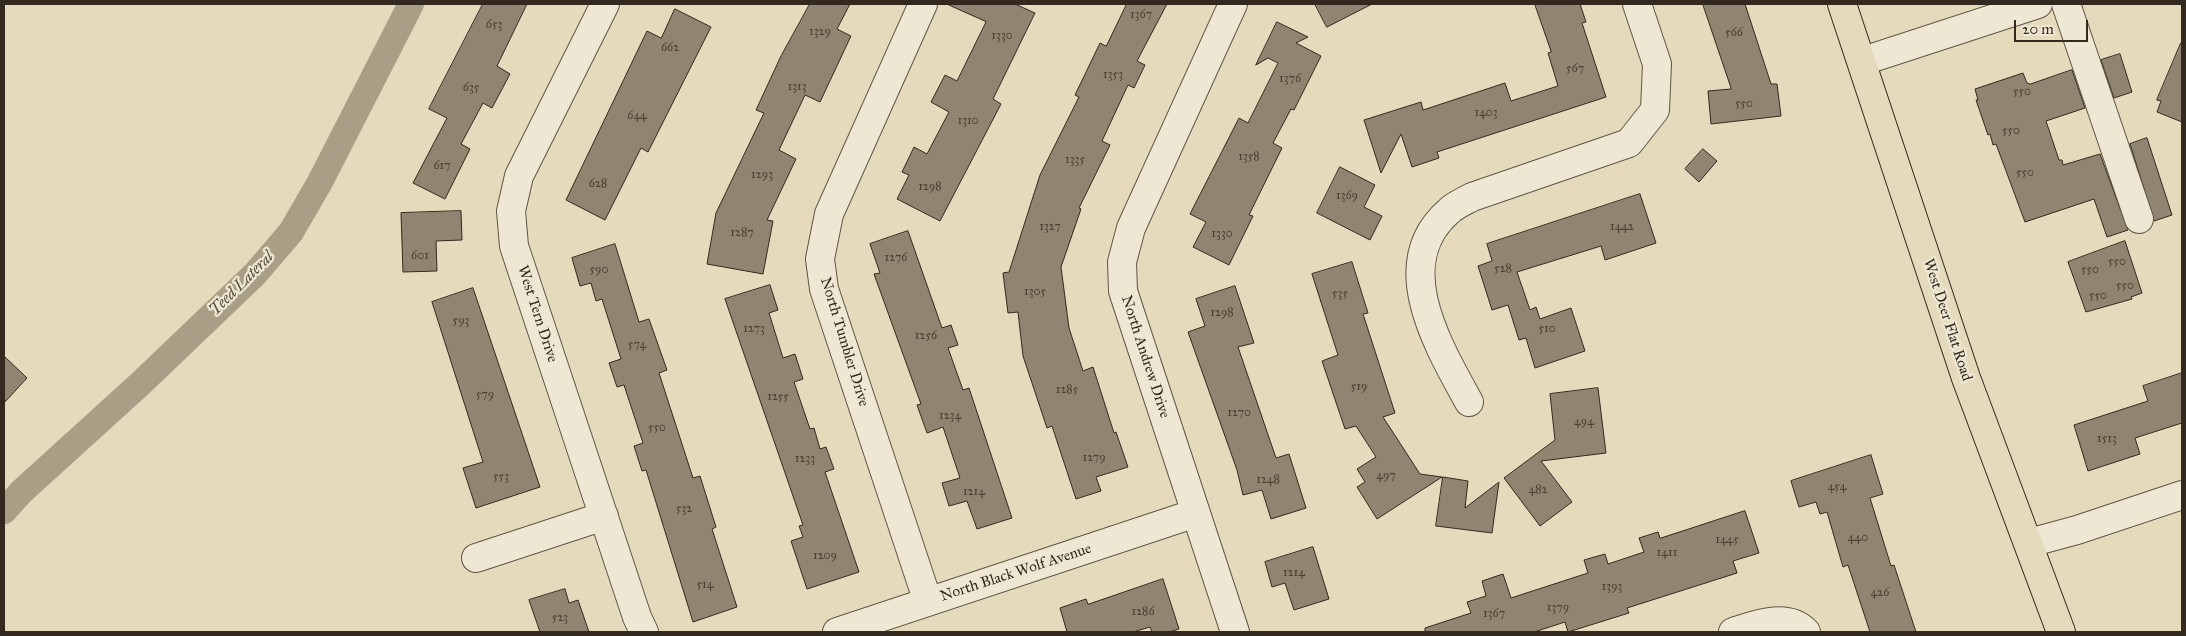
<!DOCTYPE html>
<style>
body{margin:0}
#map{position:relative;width:2186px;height:636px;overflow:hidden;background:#e5dabb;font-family:"IM FELL Great Primer",serif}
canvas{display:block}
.frame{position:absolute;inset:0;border:5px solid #34291e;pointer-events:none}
.scale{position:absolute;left:2014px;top:20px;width:74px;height:22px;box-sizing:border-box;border:2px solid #34291e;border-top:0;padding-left:6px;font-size:15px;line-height:18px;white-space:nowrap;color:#34291e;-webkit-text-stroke:4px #eee7d3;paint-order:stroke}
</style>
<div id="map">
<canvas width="2186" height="636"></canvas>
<div class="frame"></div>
<div class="scale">20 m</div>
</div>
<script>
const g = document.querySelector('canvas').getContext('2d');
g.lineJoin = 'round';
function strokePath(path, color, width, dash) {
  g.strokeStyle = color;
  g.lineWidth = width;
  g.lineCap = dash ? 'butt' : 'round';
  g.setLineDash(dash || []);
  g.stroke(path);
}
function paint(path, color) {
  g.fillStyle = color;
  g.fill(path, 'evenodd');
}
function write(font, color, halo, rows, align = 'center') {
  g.font = font + ' "IM FELL Great Primer",serif';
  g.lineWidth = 4.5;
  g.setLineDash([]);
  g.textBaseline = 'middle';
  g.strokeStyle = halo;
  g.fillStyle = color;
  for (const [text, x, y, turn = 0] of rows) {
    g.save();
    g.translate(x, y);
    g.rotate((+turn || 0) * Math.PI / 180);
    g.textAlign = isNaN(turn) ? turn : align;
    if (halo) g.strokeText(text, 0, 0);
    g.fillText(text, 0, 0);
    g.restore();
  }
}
const canal = new Path2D(`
 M4 511 21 492 140 384 255 274 291 232 320 182 411 4`);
const building = new Path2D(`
 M483 4H527L497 66 510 74 492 108 483 103 461 144 470 149 445 199 413 183 447 118 429 109Z
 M810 4H850L837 29 851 36 820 102 805 95 779 150 796 159 767 220 773 221 763 274 707 264 716 213 764 113 756 110 781 56Z
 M947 4H1015L1035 13 993 99 1001 104 940 221 897 199 909 175 902 172 914 147 927 154 949 112 931 102 945 75 957 81 986 22Z
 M1127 4H1167L1137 61 1145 65 1134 88 1128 85 1102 141 1110 145 1079 208 1081 209 1061 267 1069 328 1083 371 1093 367 1114 433 1116 432 1128 467 1096 477 1101 491 1076 499 1052 426 1047 428 1023 356 1018 312 1008 313 1003 273 1009 272 1040 175 1079 97 1075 95 1100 43 1106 46Z
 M1315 4H1372L1327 27Z
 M1535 4H1580L1586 22 1582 23 1606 97 1437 152 1439 158 1412 167 1401 134 1381 173 1364 120 1421 102 1423 110 1505 83 1511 101 1558 86 1548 53 1551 52Z
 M1703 4H1745L1771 84H1777L1781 116 1711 124 1708 91 1731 89Z
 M675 9 711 27 648 152 641 148 605 220 566 200 647 31 661 38Z
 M1277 22 1308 37 1296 43 1321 56 1294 110 1291 109 1273 143 1282 148 1249 215 1253 216 1229 265 1193 247 1206 222 1190 214 1239 118 1248 123 1278 63 1268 58 1256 65Z
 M2181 43H2182V122L2157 112 2161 101 2157 100Z
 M2120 54 2132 92 2114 98 2101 60Z
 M2072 70 2085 108 2046 121 2059 160H2062L2063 165 2100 154 2128 230 2107 237 2094 199 2025 222 1996 144 1993 145 1990 134 1988 135 1976 100H1978L1975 89 2023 73 2027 83 2030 84Z
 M2147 138 2172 215 2154 221 2130 144Z
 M1703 149 1717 161 1699 182 1685 169Z
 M1340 167 1375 185 1364 207 1382 216 1370 240 1317 213Z
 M1640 194 1656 243 1605 260 1601 246 1517 272 1530 310 1536 307 1540 319 1571 308 1585 351 1535 368 1526 338 1519 340 1508 305 1492 310 1478 266 1492 261 1487 244Z
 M461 211 462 240 436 241 437 271 403 272 401 213Z
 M908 231 942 328 951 325 958 345 948 348 963 390 969 388 1012 518 977 529 967 501 949 506 942 483 960 478 943 427 927 433 917 405 921 404 874 274 880 273 870 244Z
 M2125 241 2142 293 2131 297 2132 299 2086 312 2068 262Z
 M615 244 639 322 649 319 667 370 659 373 693 478 700 476 716 527 712 529 737 607 693 622 646 470 642 471 634 446 643 443 624 385 617 387 609 363 621 359 602 299 596 301 591 283 580 286 572 258Z
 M1352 262 1368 313 1363 314 1395 413 1383 417 1420 474 1442 477 1377 519 1357 487 1365 482 1357 469 1376 457 1356 426 1345 429 1322 361 1338 355 1312 274Z
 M770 285 778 310 769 313 783 358 795 354 803 379 794 382 810 429 814 428 820 449 826 447 834 469 825 472 859 572 807 589 791 541 803 537 799 526 803 525 725 299Z
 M1235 286 1254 343 1238 347 1276 458 1289 454 1306 508 1271 519 1262 490 1243 495 1237 470 1188 332 1205 326 1196 299Z
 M473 288 540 487 476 508 463 468 483 462 432 302Z
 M4 356 27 378 4 403Z
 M2182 373V423L2135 438 2140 454 2088 471 2074 425 2148 401 2143 386Z
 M1598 388 1606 453 1541 461 1572 502 1540 526 1504 478 1555 440 1550 394Z
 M1871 455 1883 494 1870 498 1891 566 1894 565 1916 632H1870L1848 565 1843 567 1827 512 1820 514 1816 502 1799 507 1791 481Z
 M1443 477 1468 481 1465 508 1499 482 1492 533 1436 526Z
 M1745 511 1759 553 1733 561 1737 573 1627 608 1629 613 1568 632 1565 622 1534 632H1425V628L1471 613 1467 602 1486 596 1482 581 1503 574 1511 598 1588 573 1584 560 1605 554 1608 564 1644 552 1639 538 1658 532 1660 538Z
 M1313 547 1329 599 1294 610 1285 583 1272 587 1265 562Z
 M1163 579 1179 629 1169 632H1152L1150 627 1133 632H1067L1060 608 1086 599 1088 604Z
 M565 589 569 603 578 600 589 632H540L529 600Z`);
const minor = new Path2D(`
 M605 4 519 176 511 211 514 246 637 617 644 632
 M923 4 829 214 820 259 824 289 928 602
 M1233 4 1131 228 1122 262 1123 291 1235 632
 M2066 4 2139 219
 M1863 61 2038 4
 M1469 402C1439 347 1388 264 1449 211 1455 205 1465 201 1472 197L1629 143 1655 110 1657 64 1637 4
 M2029 543 2077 530 2182 495
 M476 558 604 516
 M837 632 1196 513
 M1733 632C1755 625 1787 612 1806 632`);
const major = new Path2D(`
 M1842 4 1966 378 2061 632`);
const numberNames = [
 ["1367",1141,15],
 ["653",494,25],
 ["1329",820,32],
 ["566",1734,33],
 ["1330",1002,36],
 ["662",670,48],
 ["567",1575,69],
 ["1353",1113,75],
 ["1376",1290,79],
 ["1313",797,87],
 ["635",471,88],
 ["550",2022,92],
 ["550",1744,104],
 ["1403",1486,113],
 ["644",637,116],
 ["1310",968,121],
 ["550",2011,131],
 ["1358",1249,157],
 ["1335",1075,160],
 ["617",442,166],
 ["550",2025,173],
 ["1293",762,175],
 ["628",598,184],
 ["1298",930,187],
 ["1369",1347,196],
 ["1327",1050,227],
 ["1442",1622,227],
 ["1287",742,233],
 ["1330",1222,234],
 ["601",420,256],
 ["1276",896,258],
 ["550",2117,262],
 ["528",1503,269],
 ["590",599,270],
 ["550",2090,270],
 ["550",2125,286],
 ["1305",1035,292],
 ["535",1340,294],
 ["550",2098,296],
 ["1298",1222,313],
 ["593",461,321],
 ["1273",754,329],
 ["510",1547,329],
 ["1256",926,336],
 ["574",637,345],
 ["519",1359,387],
 ["1285",1067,390],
 ["579",485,395],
 ["1255",778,397],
 ["1270",1239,413],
 ["1234",950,416],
 ["494",1584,422],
 ["550",657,428],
 ["1513",2107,439],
 ["1279",1094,458],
 ["1233",805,459],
 ["497",1386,476],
 ["553",501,477],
 ["1248",1268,480],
 ["454",1837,487],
 ["482",1538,490],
 ["1214",974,492],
 ["532",684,509],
 ["440",1858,538],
 ["1445",1727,540],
 ["1411",1667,553],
 ["1209",825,556],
 ["1214",1294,573],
 ["514",705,585],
 ["1393",1612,587],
 ["426",1880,593],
 ["1379",1558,608],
 ["1286",1143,612],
 ["1367",1494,614],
 ["523",560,618]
];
const streetNames = [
 ["West Tern Drive",537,314,72],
 ["West Deer Flat Road",1947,320,72],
 ["North Tumbler Drive",844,342,73],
 ["North Andrew Drive",1145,357,72],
 ["North Black Wolf Avenue",1016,573,-18]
];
const waterNames = [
 ["Teed Lateral",242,284,-45]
];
strokePath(canal, '#a99e86', 26);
paint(building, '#908570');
strokePath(building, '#34291e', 1);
strokePath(minor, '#605545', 30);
strokePath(major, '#34291e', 30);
strokePath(minor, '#eee7d3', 28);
strokePath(major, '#e5dabb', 28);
write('12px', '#4b4032', null, numberNames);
write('15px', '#34291e', '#eee7d3', streetNames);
write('italic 16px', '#574c3d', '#eee7d3', waterNames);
</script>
